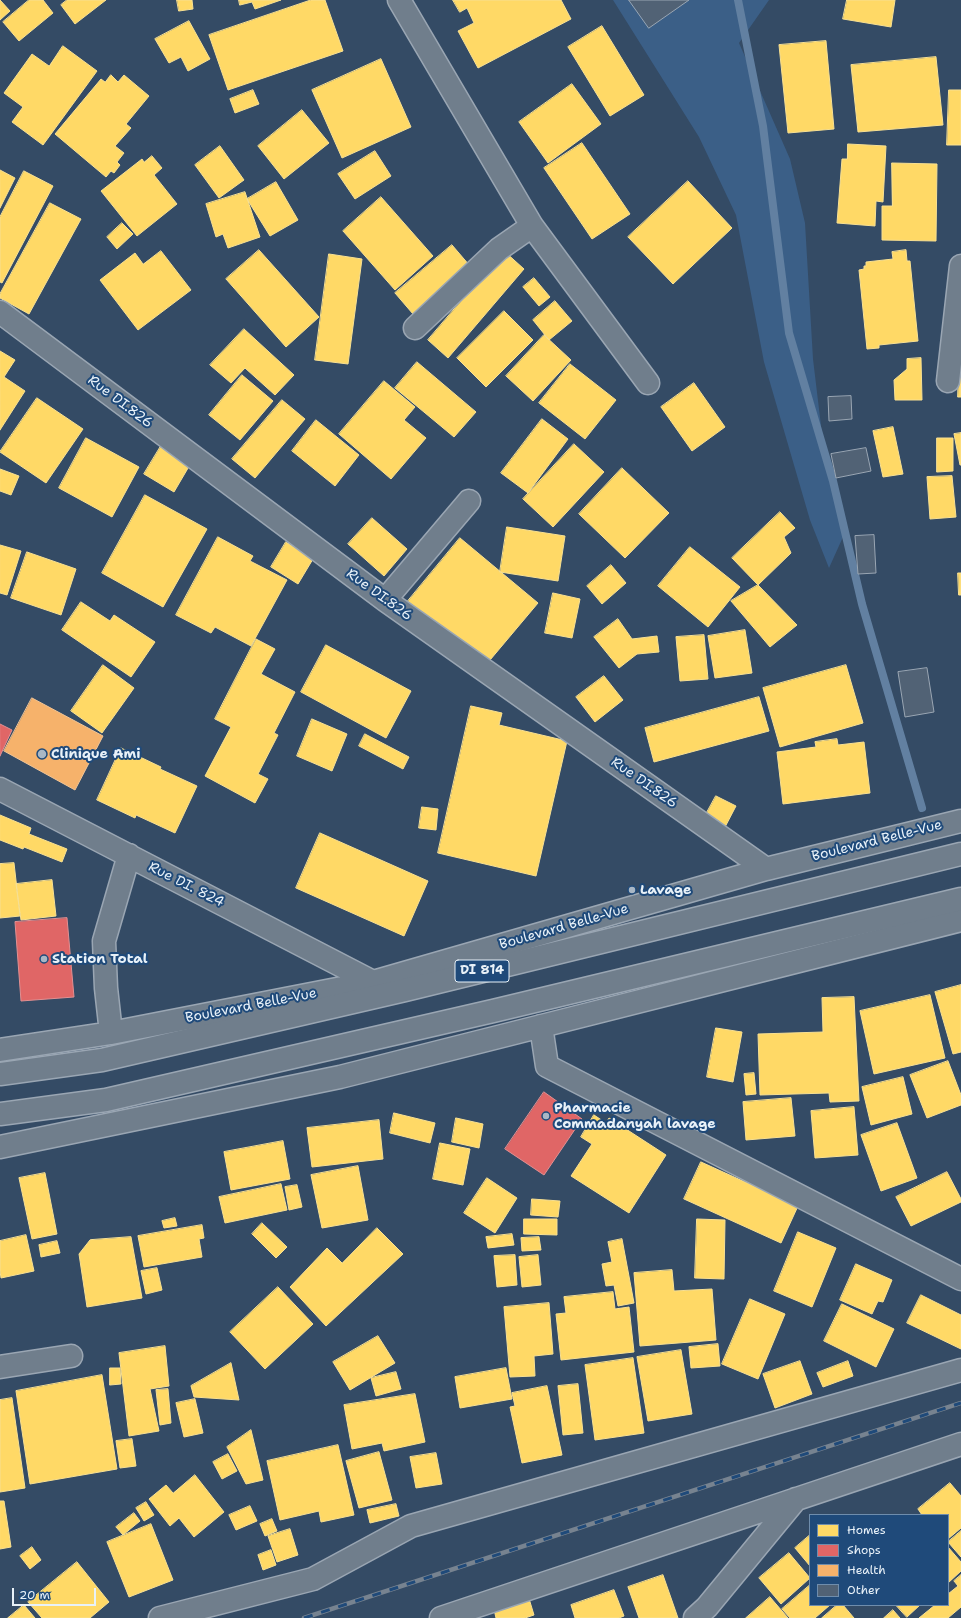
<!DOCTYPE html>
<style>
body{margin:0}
#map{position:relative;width:961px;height:1618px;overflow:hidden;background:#344b65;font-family:"Shantell Sans",sans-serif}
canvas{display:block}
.legend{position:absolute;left:809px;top:1514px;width:140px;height:92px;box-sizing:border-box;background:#1f4a7a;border:1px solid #6f8dac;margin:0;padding:5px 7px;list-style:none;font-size:12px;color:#e8f1f8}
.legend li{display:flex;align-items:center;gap:8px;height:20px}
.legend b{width:20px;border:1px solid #6f8dac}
.scale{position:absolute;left:12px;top:1588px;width:84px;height:18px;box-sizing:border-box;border:2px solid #e8f1f8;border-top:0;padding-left:5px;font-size:12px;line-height:14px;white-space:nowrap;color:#e8f1f8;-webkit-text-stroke:3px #1f4a7a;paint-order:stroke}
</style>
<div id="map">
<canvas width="961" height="1618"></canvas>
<ul class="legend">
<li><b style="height:11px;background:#ffd966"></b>Homes</li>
<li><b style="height:11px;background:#e06666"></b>Shops</li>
<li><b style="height:11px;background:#f6b26b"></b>Health</li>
<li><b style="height:11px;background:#516275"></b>Other</li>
</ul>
<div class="scale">20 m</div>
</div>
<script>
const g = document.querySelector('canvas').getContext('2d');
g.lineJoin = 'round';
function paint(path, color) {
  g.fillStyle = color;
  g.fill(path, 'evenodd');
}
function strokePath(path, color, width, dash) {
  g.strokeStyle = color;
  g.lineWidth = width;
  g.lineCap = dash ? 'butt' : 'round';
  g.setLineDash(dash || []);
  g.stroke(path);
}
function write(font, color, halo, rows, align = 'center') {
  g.font = font + ' "Shantell Sans",sans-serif';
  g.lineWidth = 4;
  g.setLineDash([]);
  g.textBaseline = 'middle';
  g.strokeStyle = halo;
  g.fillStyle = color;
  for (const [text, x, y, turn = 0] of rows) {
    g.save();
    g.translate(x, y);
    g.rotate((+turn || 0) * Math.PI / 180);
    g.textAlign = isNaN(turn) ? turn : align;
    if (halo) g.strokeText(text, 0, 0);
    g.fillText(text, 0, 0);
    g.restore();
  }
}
const green = new Path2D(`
 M613 0H769L739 43 790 159 805 223 813 359 822 434 847 528 829 568 810 520 764 362 736 215 699 137Z`);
const homes = new Path2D(`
 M0 0 10 11 0 20Z
 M29 0H43L53 13 19 41 3 22Z
 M67 0H106L75 24 61 5Z
 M177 0H192L193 9 179 11Z
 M239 0H281L255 9 252 2 240 5Z
 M311 0H325L343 51 228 90 209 35Z
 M453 0H561L571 19 478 68 458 31 474 23 467 8 460 12Z
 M847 0H895L891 27 843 19Z
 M189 21 210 59 188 71 181 57 169 63 155 39Z
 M602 26 644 95 610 116 568 47Z
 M826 41 834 129 788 133 779 45Z
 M63 46 97 71 43 145 12 122 23 107 4 93 32 54 49 66Z
 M936 57 943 125 858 132 851 65Z
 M381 59 411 127 342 158 312 90Z
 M111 75 118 82 124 75 149 96 126 124 131 128 115 146 124 153 117 162 120 165 114 173 111 171 106 177 55 134 101 79 105 82Z
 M572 84 601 124 548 163 519 122Z
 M253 90 259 104 235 113 230 99Z
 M949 90H961V145H947Z
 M302 110 329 143 284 179 258 146Z
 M582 143 630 214 592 239 544 168Z
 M848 144 886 146 883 202 876 201 875 226 837 223 842 159H847Z
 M220 146 244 180 219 198 195 165Z
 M375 151 391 176 355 199 338 174Z
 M152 156 162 168 154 175 177 204 137 236 101 191 142 159 144 162Z
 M892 163 937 164 936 241 882 240V206H892Z
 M0 170 15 178 0 208Z
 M24 171 53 186 2 283 0 282V217Z
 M688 181 732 228 673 284 628 237Z
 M276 182 298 220 270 236 247 199Z
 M245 192 260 237 228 248 223 234 216 237 206 204Z
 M381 197 433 256 395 290 343 231Z
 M50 203 81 219 29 314 0 298V294Z
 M122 223 133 234 117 249 107 237Z
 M452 245 470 266 413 314 395 293Z
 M259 250 319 317 286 347 226 279Z
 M906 250 907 261H910L918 341 879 345V348L867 349 859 270 864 269V266H866V262L893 259 892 252Z
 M161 251 191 290 138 330 100 280 135 253 143 264Z
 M504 251 524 269 448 358 428 340Z
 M329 254 362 259 348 364 315 360Z
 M534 278 550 297 539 306 523 287Z
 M555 301 572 321 549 340 533 320Z
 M504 311 533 340 486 387 457 358Z
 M244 329 294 375 275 395 245 368 231 383 210 365Z
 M960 334H961V397H958Z
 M544 335 571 360 533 401 506 376Z
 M0 351 15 360 4 377 25 391 0 430Z
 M921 358 922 400H895L894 380 907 369V359Z
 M417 362 476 412 454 437 395 388Z
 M570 364 616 400 585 439 539 403Z
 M242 375 273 401 240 440 209 415Z
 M384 381 415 407 404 420 426 438 391 479 339 434Z
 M694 383 725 427 692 451 661 407Z
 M37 398 83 429 46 483 0 452Z
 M282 400 305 419 255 478 232 459Z
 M542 419 568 439 528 493 501 473Z
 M316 420 359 455 335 486 292 451Z
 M893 427 903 474 883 477 873 431Z
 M961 433V465H960L954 434Z
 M86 438 139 467 112 517 59 488Z
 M937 438H953V471L937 472Z
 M574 444 604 472 553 527 523 499Z
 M161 446 191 463 174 492 144 474Z
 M622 468 669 513 625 558 579 514Z
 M0 469 19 476 11 495 0 491Z
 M952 476 956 517 930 519 927 477Z
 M145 495 207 529 163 607 102 573Z
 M780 512 795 528 784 537 791 553 758 585 732 558Z
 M372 518 407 549 384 576 348 544Z
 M507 527 565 536 558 581 500 572Z
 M218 537 253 556 250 561 287 580 251 646 215 627 211 633 176 615Z
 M460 538 538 603 485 666 408 601Z
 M286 542 313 559 298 584 271 567Z
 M0 545 21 551 7 595 0 593Z
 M690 547 740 587 708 627 658 586Z
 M27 552 76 569 61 615 11 598Z
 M611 565 626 583 602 604 587 586Z
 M958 573H961V595H959Z
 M758 585 797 625 770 647 731 601Z
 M553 593 580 599 572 638 545 633Z
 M81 602 110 621 114 615 155 642 131 677 62 630Z
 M618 619 632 639 657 636 659 652 637 654 619 668 594 637Z
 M745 630 752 673 715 678 708 636Z
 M704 635 708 679 680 681 676 637Z
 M256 639 275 649 261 674 295 692 274 733 278 735 258 774 268 779 255 803 205 776 231 727 215 719Z
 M326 645 411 691 386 738 301 692Z
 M103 665 134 688 102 733 71 711Z
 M846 665 863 723 780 747 763 688Z
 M604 676 623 700 595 722 576 697Z
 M759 697 769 731 654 762 645 728Z
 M471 706 502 713 499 725 567 741 536 876 438 853Z
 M312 719 347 734 332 771 297 756Z
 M365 734 409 757 403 769 359 746Z
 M837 739 838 745 864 742 870 793 783 804 777 752 816 747 815 742Z
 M121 748 161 767 160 769 197 786 175 833 136 815 135 818 97 800Z
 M716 796 736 806 724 829 704 818Z
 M422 807 438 809 436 830 419 828Z
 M0 815 31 828 29 834 67 849 62 862 24 847 23 849 0 840Z
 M320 833 428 881 404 936 296 888Z
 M14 863 20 916 0 918V864Z
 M52 880 56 916 21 920 16 884Z
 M961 985V1052L953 1054 935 992Z
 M930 995 945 1058 874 1074 860 1011Z
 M854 997 859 1101 830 1102 829 1093 760 1095 758 1034 823 1032 822 998Z
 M716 1028 742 1032 733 1082 707 1077Z
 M948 1061 961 1095V1105L927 1118 910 1075Z
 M754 1073 756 1094 746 1095 744 1074Z
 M903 1077 912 1114 871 1125 862 1087Z
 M791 1098 795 1136 746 1140 743 1102Z
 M854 1107 858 1155 815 1158 811 1111Z
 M394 1113 435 1123 430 1143 390 1133Z
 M594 1115 606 1123 609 1118 666 1155 629 1213 571 1176 592 1144 581 1137Z
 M456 1118 483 1124 479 1148 452 1142Z
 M379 1120 383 1159 312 1167 307 1128Z
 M897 1123 917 1178 881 1191 861 1135Z
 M283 1141 290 1179 231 1190 224 1152Z
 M440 1143 470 1149 463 1185 433 1179Z
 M701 1162 798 1206 781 1243 684 1199Z
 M358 1166 368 1220 322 1228 311 1175Z
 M947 1172 961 1199V1202L911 1226 896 1197Z
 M45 1173 57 1234 32 1239 19 1178Z
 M487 1178 517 1198 495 1233 464 1213Z
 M281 1184 287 1210 225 1223 219 1197Z
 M297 1185 302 1207 289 1210 285 1187Z
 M532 1199 560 1201 558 1217 531 1215Z
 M175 1218 177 1226 164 1228 162 1221Z
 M524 1219H557V1235L524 1234Z
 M697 1219 725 1220 724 1279 695 1278Z
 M262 1223 287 1247 276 1258 252 1234Z
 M202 1225 204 1238 199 1239 202 1257 144 1267 138 1236Z
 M377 1228 403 1254 326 1326 290 1287 327 1248 342 1263Z
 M798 1232 836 1248 812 1307 774 1291Z
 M512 1234 514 1245 488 1248 486 1237Z
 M26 1235 34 1271 1 1278 0 1271V1241Z
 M131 1237 142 1298 87 1307 79 1254 90 1240Z
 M539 1237 541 1250 522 1251 521 1238Z
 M622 1239 634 1303 618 1306 614 1285 606 1286 602 1264 612 1262 608 1242Z
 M57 1241 60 1253 41 1257 39 1245Z
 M515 1255 517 1285 497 1287 494 1256Z
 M538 1255 541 1285 522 1287 519 1257Z
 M856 1264 892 1280 883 1302 878 1301 872 1314 840 1300Z
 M157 1268 162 1290 146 1294 141 1271Z
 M672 1270 674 1291 712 1289 716 1340 640 1346 634 1273Z
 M278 1287 313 1324 265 1369 230 1332Z
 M613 1292 615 1309 629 1307 634 1352 561 1360 556 1314 566 1313 564 1297Z
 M921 1295 961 1315V1349L907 1323Z
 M750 1299 785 1314 758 1379 722 1364Z
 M549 1303 553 1354 534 1356 535 1376 510 1377 504 1307Z
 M842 1304 894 1329 876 1367 824 1341Z
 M378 1336 395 1363 350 1390 333 1362Z
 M718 1344 720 1366 691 1368 689 1347Z
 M165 1346 169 1386 150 1389 159 1431 129 1436 119 1353Z
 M681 1350 692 1414 648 1421 637 1357Z
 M633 1358 644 1433 595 1440 585 1365Z
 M800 1361 812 1394 775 1408 763 1374Z
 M848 1361 853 1376 823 1387 817 1373Z
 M231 1363 239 1400 194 1397 191 1386Z
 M110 1368H120L121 1384 110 1385Z
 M506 1368 512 1399 460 1408 455 1377Z
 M396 1372 401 1389 376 1396 371 1378Z
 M102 1375 117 1469 30 1484 16 1391Z
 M578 1384 583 1433 563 1435 558 1386Z
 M547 1386 562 1455 522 1463 510 1407 515 1406 512 1393Z
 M168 1389 171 1423 160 1425 156 1390Z
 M415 1394 425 1442 384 1451 382 1443 352 1449 344 1405Z
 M12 1398 25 1488 0 1492V1400Z
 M195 1399 203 1433 184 1437 176 1403Z
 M251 1430 263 1480 246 1484 227 1447Z
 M132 1439 136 1466 120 1468 116 1441Z
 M338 1445 354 1515 321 1522 319 1511 280 1520 267 1461Z
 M379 1452 392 1500 359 1508 346 1461Z
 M436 1453 442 1484 416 1488 410 1457Z
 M228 1454 237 1471 222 1479 213 1462Z
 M195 1475 224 1512 194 1537 179 1518 170 1526 149 1499 166 1485 173 1493Z
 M950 1483 961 1496V1528L948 1539V1515H922L918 1509Z
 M0 1501H4L11 1547 0 1549Z
 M146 1502 154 1515 144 1521 136 1508Z
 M396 1504 399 1516 370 1523 367 1510Z
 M250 1506 257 1521 236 1530 229 1515Z
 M134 1513 140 1521 123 1535 116 1527Z
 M272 1519 277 1531 265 1536 260 1524Z
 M151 1524 173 1580 129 1597 107 1542Z
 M290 1529 298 1555 277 1562 268 1536Z
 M961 1531V1557L948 1542Z
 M810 1535V1566L795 1548Z
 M32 1547 41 1560 30 1569 20 1556Z
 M948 1547 961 1562V1571L948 1583Z
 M271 1550 276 1565 263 1570 258 1555Z
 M789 1553 810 1578 781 1604 759 1578Z
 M77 1562 109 1602 90 1618H42L28 1602Z
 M663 1575 678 1618H639L628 1587Z
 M961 1575V1607L948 1618H919L935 1605H948V1594L958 1586 954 1581Z
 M810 1585V1605H830L815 1618H790L782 1609Z
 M614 1590 624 1616 619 1618H575L571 1605Z
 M527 1592 534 1615 525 1618H496L493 1605Z
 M770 1597 788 1618H746Z
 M24 1605 35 1618H8Z
 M837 1605H843L854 1618H822Z
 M896 1605H920L907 1617Z
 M893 1610 900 1618H884Z`);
const shops = new Path2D(`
 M0 724 12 730 0 756Z
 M67 918 74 997 21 1001 15 922Z
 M544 1092 582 1119 544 1175 505 1149Z`);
const health = new Path2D(`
 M32 698 103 736 75 790 4 751Z`);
const stream = new Path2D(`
 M738 0 763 126 789 333 833 481 862 604 922 808`);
const building = new Path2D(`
 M629 0H689L649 28Z
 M851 396 852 419 829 421 828 397Z
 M866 448 871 471 836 478 831 454Z
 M874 535 876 573 858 574 855 536Z
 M927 668 934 712 905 717 898 672Z`);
const minor = new Path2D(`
 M399 0 532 226 648 383
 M0 312 385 600 766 869
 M415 328 499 249 532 226
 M948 381 961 266
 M385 600 469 501
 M0 789 373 982
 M541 1026 547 1066 961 1279
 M111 1033 106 988 104 941 129 855
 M0 1050 111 1033 373 982 766 869 961 821
 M0 1147 340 1077 961 920
 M0 1367 71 1356
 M160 1618 313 1579 411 1526 961 1370
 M441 1618 961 1444
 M695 1618 707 1607 796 1499`);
const major = new Path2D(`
 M0 1074 102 1060 405 990 961 854
 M0 1114 106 1100 493 1011 961 899`);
const rail = new Path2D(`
 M304 1618 961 1403`);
const markers = [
 [42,754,5,"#a9b7c5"],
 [632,890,4,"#a9b7c5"],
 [44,959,4,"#a9b7c5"],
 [546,1116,4,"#a9b7c5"]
];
const shields = [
 [482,971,54]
];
const shieldNames = [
 ["DI 814",482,971]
];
const streetNames = [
 ["Rue DI.826",120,402,37],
 ["Rue DI.826",379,595,36],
 ["Rue DI.826",644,783,35],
 ["Boulevard Belle-Vue",877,841,-14],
 ["Rue DI. 824",186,885,27],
 ["Boulevard Belle-Vue",564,927,-16],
 ["Boulevard Belle-Vue",251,1006,-11]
];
const poiNames = [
 ["Clinique Ami",51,754],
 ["Lavage",640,890],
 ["Station Total",52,959],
 ["Pharmacie",554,1108],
 ["Commadanyah lavage",554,1124]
];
paint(green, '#3b5f87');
paint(homes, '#ffd966');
strokePath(homes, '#f8e092', 1);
paint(shops, '#e06666');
strokePath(shops, '#e29092', 1);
paint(health, '#f6b26b');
strokePath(health, '#f2c595', 1);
strokePath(stream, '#6280a1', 8);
paint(building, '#516275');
strokePath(building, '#9aa6b3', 1);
strokePath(minor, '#9aa6b3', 25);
strokePath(major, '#9aa6b3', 25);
strokePath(minor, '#707e8c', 22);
strokePath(major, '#707e8c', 22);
strokePath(rail, '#778390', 4.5);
strokePath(rail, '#1f4a7a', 3, [9]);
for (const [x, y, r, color] of markers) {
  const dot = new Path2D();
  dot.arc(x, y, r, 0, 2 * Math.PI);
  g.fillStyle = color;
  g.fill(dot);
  strokePath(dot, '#1f4a7a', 1.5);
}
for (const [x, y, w] of shields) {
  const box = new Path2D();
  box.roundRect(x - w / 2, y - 11, w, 22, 3);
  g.fillStyle = '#1f4a7a';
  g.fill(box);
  strokePath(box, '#e8f1f8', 1);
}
write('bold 13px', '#e8f1f8', null, shieldNames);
write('14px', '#e8f1f8', '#1f4a7a', streetNames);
write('bold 14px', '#e8f1f8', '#1f4a7a', poiNames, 'left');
</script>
